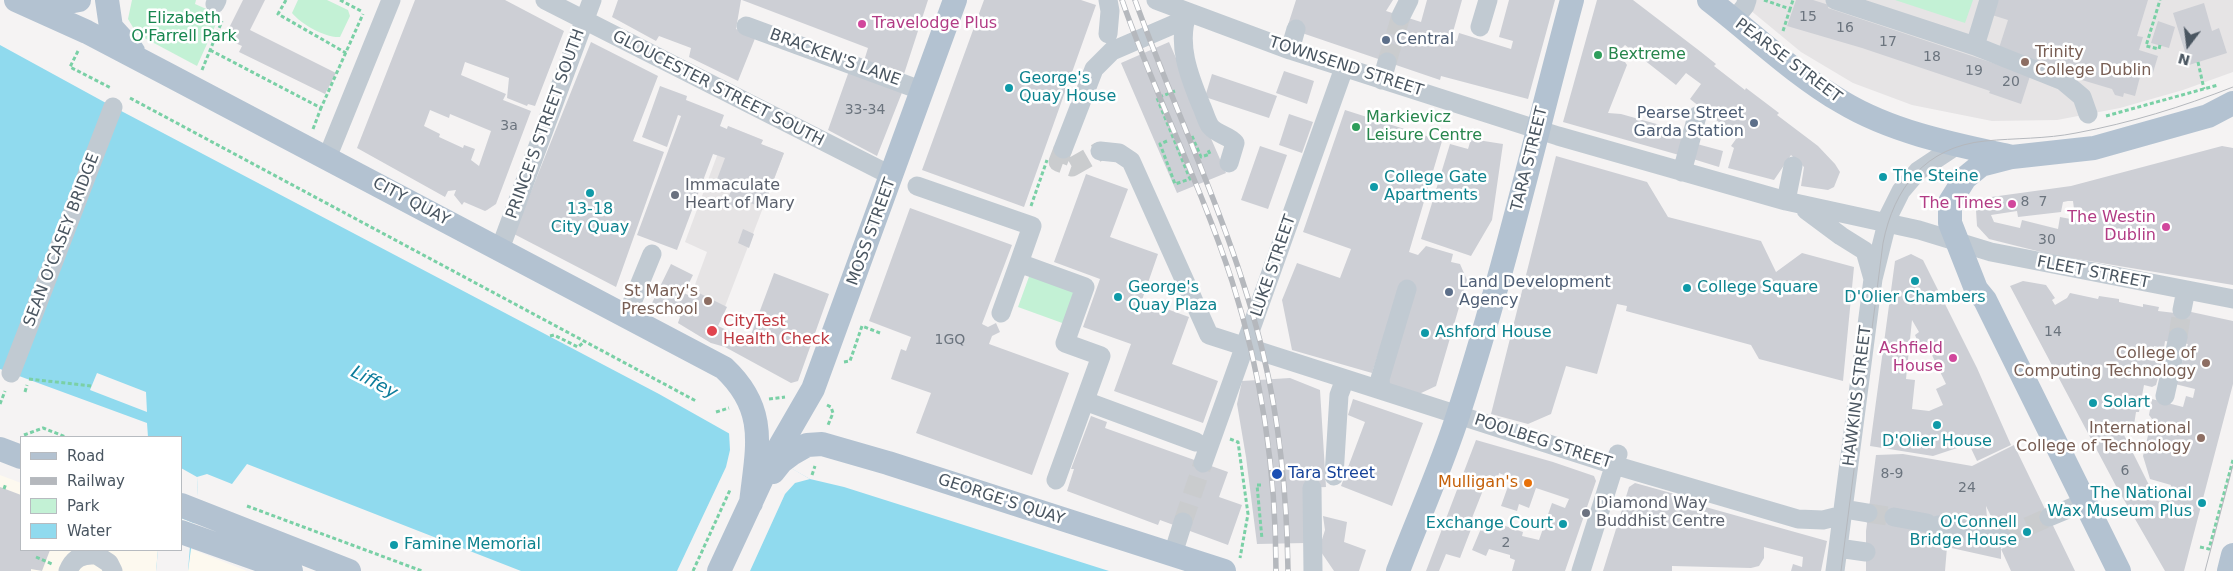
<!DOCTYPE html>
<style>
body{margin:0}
#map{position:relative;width:2233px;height:571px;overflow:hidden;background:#f5f3f3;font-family:"DejaVu Sans",sans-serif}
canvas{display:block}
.legend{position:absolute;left:20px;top:436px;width:162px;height:115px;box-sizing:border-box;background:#fff;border:1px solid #b7bbc0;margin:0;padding:6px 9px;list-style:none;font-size:15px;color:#4a5661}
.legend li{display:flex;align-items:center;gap:10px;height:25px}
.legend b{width:25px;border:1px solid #b7bbc0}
.north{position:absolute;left:2163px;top:20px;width:50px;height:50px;-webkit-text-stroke:4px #fff;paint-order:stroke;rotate:195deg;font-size:14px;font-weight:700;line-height:20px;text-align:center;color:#4a5661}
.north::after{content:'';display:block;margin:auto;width:18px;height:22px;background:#4a5661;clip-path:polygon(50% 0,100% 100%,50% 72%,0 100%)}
</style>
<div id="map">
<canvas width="2233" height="571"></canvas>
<ul class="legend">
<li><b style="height:6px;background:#b3c2d1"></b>Road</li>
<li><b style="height:6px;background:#b5b8bd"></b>Railway</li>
<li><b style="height:14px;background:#c3f1d5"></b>Park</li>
<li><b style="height:14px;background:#90daee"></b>Water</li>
</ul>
<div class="north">N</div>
</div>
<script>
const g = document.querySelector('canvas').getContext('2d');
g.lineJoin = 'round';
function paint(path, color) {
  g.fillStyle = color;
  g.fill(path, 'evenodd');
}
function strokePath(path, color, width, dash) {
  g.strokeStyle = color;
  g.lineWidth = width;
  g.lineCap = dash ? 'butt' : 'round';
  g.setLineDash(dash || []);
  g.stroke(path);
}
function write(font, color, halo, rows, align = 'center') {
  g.font = font + ' "DejaVu Sans",sans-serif';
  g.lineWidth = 5;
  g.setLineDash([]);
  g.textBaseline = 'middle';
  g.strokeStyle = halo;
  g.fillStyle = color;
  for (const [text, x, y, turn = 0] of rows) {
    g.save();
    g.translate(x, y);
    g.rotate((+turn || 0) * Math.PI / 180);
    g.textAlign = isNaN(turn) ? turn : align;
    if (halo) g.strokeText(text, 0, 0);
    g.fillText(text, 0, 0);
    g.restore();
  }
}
const commercial = new Path2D(`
 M0 475 21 483V550H181V545L247 571H0Z`);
const education = new Path2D(`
 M1738 0H2233V72L2183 90 2120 108 2057 120 1992 121 1912 105 1853 83 1801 52Z
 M728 126 763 140 761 144 784 153 711 343 678 323 693 290 707 252 685 242Z`);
const green = new Path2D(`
 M132 0H196L195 4 220 15 197 66 137 34 128 19Z
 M298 0H327L348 10 350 16 340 37C325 38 301 24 292 13Z
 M1895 0H1973L1965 23Z
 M1030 274 1077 290 1065 324 1018 307Z`);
const water = new Path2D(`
 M0 45 106 103 659 394 810 479 844 487 1109 571H521L247 464 232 484 207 474 197 477 198 497 188 571H156L158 550H181V437H148L147 423 0 369Z`);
const pier = new Path2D(`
 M97 373 146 392 147 412 90 390Z
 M729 432 810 479 795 483 785 494 750 571H677L726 467 730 450Z
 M181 468 197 477 198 496 201 497 198 513 181 516Z
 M181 518 196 524 193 547 190 546 188 571H156L158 550H181Z`);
const building = new Path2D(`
 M243 0H265L250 30 336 73 325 94 239 52 242 46 224 38Z
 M415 0H505L564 31 535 106 528 104 527 106 507 98 509 78 465 62 461 75 506 94 503 100 531 111 496 204 487 210 485 211 464 202 462 205 454 195 456 190 448 191 445 197 357 148ZM430 110 449 118 450 114 491 131 479 166 471 160 475 149 464 145 463 148 439 137 440 134 424 126Z
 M618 0H741L736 29 756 36 738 81 689 57 691 48 659 36 656 41 612 17Z
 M742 0H928L904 74 864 61 868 48Z
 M984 0H1081L1096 5 1024 207 922 170Z
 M1296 0H1393L1386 11 1421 22 1427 0H1462L1451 39 1457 41 1459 33 1511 49 1513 41 1499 37 1509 0H1555L1528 99 1441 76 1440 80 1302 33V30L1288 25Z
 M1597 0H1633L1701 52 1716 64 1714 66 1745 90 1746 88 1779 113 1777 115 1818 146 1835 164 1840 172 1834 187 1828 190 1801 186 1804 167 1791 155 1774 180 1728 168 1734 148 1731 146 1736 139 1728 133 1730 131 1690 99 1701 84 1686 73 1676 85 1625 45 1622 48 1613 47 1610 57 1625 62 1627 65 1608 113 1621 114 1685 132 1679 155 1563 122Z
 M1796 0H1813L1829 5 1828 8 1999 65 2031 73 2021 104 1989 93 1990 91 1862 48 1787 26Z
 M1996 0H2148L2137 36 2143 37 2139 50 2158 56 2152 76 2141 73 2135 96 2124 93 2123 97 2115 95 2112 89 2025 63 1999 48 2008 20 1992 15Z
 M2204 3 2212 31 2219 28 2227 53 2189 65 2173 13Z
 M2158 21 2175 27 2169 48 2151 43Z
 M591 42 658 76 633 141 664 152 616 287 514 234Z
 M1169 42 1226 173 1177 193 1121 63Z
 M849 71 903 90 877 156 828 130Z
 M1284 71 1314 81 1307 104 1276 93Z
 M1212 74 1277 96 1269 118 1205 97Z
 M660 86 687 96 686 100 724 115 720 126 727 129 728 126 763 140 761 144 784 153 763 208 743 200 739 210 726 204 732 188 716 182 725 158 713 154 677 250 637 235 681 116 678 115 667 147 642 137Z
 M1345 110 1442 141 1409 252 1418 255 1426 246 1453 254 1451 262 1460 264 1467 280 1436 386 1419 394 1389 384 1384 380 1401 284 1372 373 1292 350 1282 300 1297 263 1340 278 1351 249 1303 232Z
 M1289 114 1313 122 1302 153 1279 145Z
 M1471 139 1503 144 1492 220 1471 256 1421 239 1450 144 1468 149Z
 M1697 144 1723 151 1719 167 1693 159Z
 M1260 146 1287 155 1268 209 1241 200Z
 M2222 146 2233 148V285L2053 255 1989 239 1977 226 1976 210 1984 198 2071 186ZM2068 201H2073L2074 209H2078L2076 220 2060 217 2058 229 2022 220 2020 228 1994 222 1991 215 2017 211 2018 217 2061 212 2063 202Z
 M1556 156 1647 182 1668 217 1761 241 1776 272 1802 253 1854 267 1843 381 1759 359 1751 345 1626 311 1627 306 1617 304 1597 374 1566 366 1551 414 1528 424 1491 414Z
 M1086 174 1128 189 1110 237 1158 254 1142 300 1189 317 1172 364 1218 381 1203 423 1114 391 1131 344 1083 327 1100 279 1054 262Z
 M910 208 1012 245 982 324 988 327 996 323 1000 332 992 336 989 344 1069 373 1032 475 916 433 931 393 891 379 901 349 906 351 911 337 869 321Z
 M743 229 754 234 749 248 738 243Z
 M1911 254 1923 260 1977 368 2011 445 1977 461 1969 444 1933 456 1870 446 1895 261ZM1912 320 1919 332 1915 335 1918 342 1913 345 1916 355 1929 349 1946 384 1936 389 1943 405 1929 411 1912 409 1915 380 1906 379Z
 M671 264 693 275 684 293 690 296 693 290 727 307 718 326 749 340 774 273 829 294 798 381 791 383 725 347 711 343 678 323 680 317 652 303Z
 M2023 281 2046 285 2055 298 2052 300 2055 305 2067 298 2070 293 2098 299 2099 296 2119 299V302L2143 307V304L2159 307 2158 311 2175 313 2182 310 2233 321V384L2184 571H2165L2116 486 2010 286ZM2165 341 2188 344 2175 384 2195 389 2193 398 2186 396 2183 407 2152 399 2149 415 2152 419 2143 456 2150 479 2171 485 2166 503 2157 501 2122 431 2134 425 2136 412H2139L2144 385 2152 387 2156 385 2162 363 2151 360 2154 346 2164 348Z
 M1290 378 1320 390 1326 487 1304 488 1306 543 1257 544 1246 457 1237 404 1242 381Z
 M1353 399 1423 423 1392 506 1341 486 1365 422 1348 415Z
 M1091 416 1107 422 1105 428 1228 472 1219 497 1242 505 1228 545 1160 520 1158 525 1067 491 1074 469H1071Z
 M1476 440 1553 462 1594 476 1596 481 1565 571H1512L1515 560 1510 558V555L1489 549 1486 556 1472 550 1485 519 1523 532 1522 536 1539 540 1552 503 1565 508 1569 499 1536 488 1529 508 1519 504 1517 511 1501 506 1511 478 1499 473 1498 478 1489 475 1472 518 1475 519 1460 558 1446 554 1439 571H1426Z
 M2014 445 2075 571H2011L2001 549V559L1947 547 1945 571H1866V531L1876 455 1903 454 1972 466ZM1986 506 2006 547 2001 549V544L1988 529Z
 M1635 483 1671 493 1676 495 1677 499 1827 541 1821 571H1791L1793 564 1802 567 1803 557 1764 547V558L1759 566 1751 568 1672 566V571H1603L1629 487Z
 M0 487 21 495V550H50L42 571 31 569V571H0Z
 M1323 516 1347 522 1344 542 1366 550 1359 571H1334L1319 549 1325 530Z`);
const minorTunnel = new Path2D(`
 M1387 62 1401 16
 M1063 149 1058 162 1072 167 1100 151
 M2178 337 2182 310
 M1868 513 1894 517
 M1183 522 1203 463
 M2002 538 2049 517`);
const path = new Path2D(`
 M286 0 278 14 346 53
 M340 0 363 12
 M1764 0 1790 9 1793 0
 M1783 31 1790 9
 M2160 45 2159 49 2146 46 2160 0
 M210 50 321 108 363 14
 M78 51 70 67 111 88
 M2198 62 2204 89
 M202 70 222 21
 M130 98 696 401
 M2106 116 2218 85
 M313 129 321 108
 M1192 136 1201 157 1210 154 1207 148
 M1167 141 1160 144 1175 184 1190 179 1157 98 1175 91
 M1031 206 1047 160
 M550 336 554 335 578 347 584 342
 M844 362 850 361 862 326 880 333
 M29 379 92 386
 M25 392 27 385
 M769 399 785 397
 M0 404 5 391
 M827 405 831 407 833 413 828 425
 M716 412 729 408
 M24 435 43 428 66 437
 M1230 439 1238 442 1248 514 1240 558
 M812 475 815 466
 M1293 475 1300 474
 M1261 485H1257L1262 539
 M4 489 6 483
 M247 506 422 571
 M2200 547 2209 549 2233 460
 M36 557 52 564
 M693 571 730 490`);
const minor = new Path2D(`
 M545 0 892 176
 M1108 0 1110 11 1108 34
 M1156 0 1290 50 1558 136 1786 201 1919 230 1991 252 2233 299
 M1835 0 1975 46 1989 0
 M215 4 217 0
 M1188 12C1176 43 1189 76 1201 105 1204 111 1206 120 1210 126 1217 135 1229 135 1235 143L1229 163
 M1401 16 1409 0
 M1734 20 1745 6 1747 0
 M746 26 923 91
 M1480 27 1488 0
 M1975 46 2063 81 2082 97 2088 114
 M1290 50 1296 29
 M1382 80 1387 62
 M1063 149 1094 69 1112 51 1184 20
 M1100 151 1119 153 1131 161 1209 335 1614 465 1798 519 1823 520 1843 515
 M327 158 391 0
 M1682 172 1697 116
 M917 186 1032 226 1019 263 1085 287 1065 343 1101 356 1056 480
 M1786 201 1793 166
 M1806 210 1841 236 1865 251 1873 279
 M500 249 592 0
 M2182 310 2186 290
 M1001 313 1019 263
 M627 315 652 254
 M11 373 113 107
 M1381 390 1380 379 1407 289
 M2165 396 2178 337
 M1085 401 1196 442
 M1203 463 1344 68
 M1334 476 1339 395 1345 379
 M1312 488 1313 571
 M1844 509 1868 513
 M1894 517 1927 523
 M2049 517 2085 502
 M1938 525 2002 538
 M1838 548 1866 552
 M89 550 109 563 113 571
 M1173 554 1183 522
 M68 571C73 559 82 554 95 555
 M1581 571 1618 454
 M1835 571 1873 279 1889 215 1901 191 1918 171 1957 145`);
const major = new Path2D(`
 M16 0 87 32 167 74 724 368C769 410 757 448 751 503
 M107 0 111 27 133 51
 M1709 0C1753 34 1794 74 1842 102 1892 132 1952 144 2008 156
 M32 2 58 4 79 0
 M0 449 21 457
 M773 472 781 462 793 453 807 445 822 444 888 463 1224 571
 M181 505 349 571
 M181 532 291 571
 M719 571 765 472 813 389 955 0
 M1398 571C1418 518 1442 466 1459 412 1503 276 1535 138 1572 0
 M2119 571 1985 300 1976 289 1950 223V202L1965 178 1981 165 2012 157 2094 148 2208 116 2233 103
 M2229 571 2233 555`);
const tram = new Path2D(`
 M1841 571 1883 243C1894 188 1925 147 1985 141 2015 138 2046 139 2076 133 2130 123 2182 107 2233 87
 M2205 571 2233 465`);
const rail = new Path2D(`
 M1122 0C1155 95 1201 185 1232 281 1262 375 1276 472 1276 571
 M1135 0C1177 117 1234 232 1263 353 1280 424 1287 498 1288 571`);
const markers = [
 [862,24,5,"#d1479c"],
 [1386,40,5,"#5c6f8a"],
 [1598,55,5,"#2e9e5b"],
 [2025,62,5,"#8d6e63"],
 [1009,88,5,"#0f9aa8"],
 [1754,123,5,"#5c6f8a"],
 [1356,127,5,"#2e9e5b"],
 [1883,177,5,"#0f9aa8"],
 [1374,187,5,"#0f9aa8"],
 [590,193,5,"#0f9aa8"],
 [675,195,5,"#6b7280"],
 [2012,204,5,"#d1479c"],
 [2166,227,5,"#d1479c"],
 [1915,281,5,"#0f9aa8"],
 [1687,288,5,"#0f9aa8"],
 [1449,292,5,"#5c6f8a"],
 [1118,297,5,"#0f9aa8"],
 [708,301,5,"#8d6e63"],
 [712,331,6,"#e0444e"],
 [1425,333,5,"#0f9aa8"],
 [1953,358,5,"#d1479c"],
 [2206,363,5,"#8d6e63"],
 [2093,403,5,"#0f9aa8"],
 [1937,425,5,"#0f9aa8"],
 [2201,438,5,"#8d6e63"],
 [1277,474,6,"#1a4fb4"],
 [1528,483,5,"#e8710a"],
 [2202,503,5,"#0f9aa8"],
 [1586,513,5,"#6b7280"],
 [1563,524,5,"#0f9aa8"],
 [2027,532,5,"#0f9aa8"],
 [394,545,5,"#0f9aa8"]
];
const numberNames = [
 ["15",1808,17],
 ["16",1845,28],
 ["17",1888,42],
 ["18",1932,57],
 ["19",1974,71],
 ["20",2011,82],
 ["33-34",865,110],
 ["3a",509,126],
 ["8",2025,202],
 ["7",2043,202],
 ["30",2047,240],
 ["14",2053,332],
 ["1GQ",950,340],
 ["6",2125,471],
 ["8-9",1892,474],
 ["24",1967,488],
 ["2",1506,543]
];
const parkNames = [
 ["Elizabeth",184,19],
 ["O'Farrell Park",184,37]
];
const hotelNames = [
 ["Travelodge Plus",872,24,"left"],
 ["The Times",2002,204],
 ["The Westin",2156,218],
 ["Dublin",2156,236],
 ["Ashfield",1943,349],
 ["House",1943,367]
];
const serviceNames = [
 ["Central",1396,40],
 ["Pearse Street",1744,114,"right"],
 ["Garda Station",1744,132,"right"],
 ["Land Development",1459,283],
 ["Agency",1459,301]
];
const educationNames = [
 ["Trinity",2035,53,"left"],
 ["College Dublin",2035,71,"left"],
 ["St Mary's",698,292],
 ["Preschool",698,310],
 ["College of",2196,354],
 ["Computing Technology",2196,372],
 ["International",2191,429],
 ["College of Technology",2191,447]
];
const leisureNames = [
 ["Bextreme",1608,55],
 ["Markievicz",1366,118],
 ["Leisure Centre",1366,136]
];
const streetNames = [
 ["BRACKEN'S LANE",835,58,20],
 ["PEARSE STREET",1788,61,37],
 ["TOWNSEND STREET",1346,67,18],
 ["GLOUCESTER STREET SOUTH",718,89,27],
 ["PRINCE'S STREET SOUTH",546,124,-70],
 ["TARA STREET",1530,159,-76],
 ["CITY QUAY",411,202,28],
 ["MOSS STREET",872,232,-70],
 ["SEAN O'CASEY BRIDGE",62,240,-69],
 ["LUKE STREET",1274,266,-71],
 ["FLEET STREET",2093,273,11],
 ["HAWKINS STREET",1858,396,-83],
 ["POOLBEG STREET",1543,442,18],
 ["GEORGE'S QUAY",1001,500,18]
];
const cultureNames = [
 ["George's",1019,79],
 ["Quay House",1019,97],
 ["The Steine",1893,177],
 ["College Gate",1384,178],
 ["Apartments",1384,196],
 ["13-18",590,210,"center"],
 ["City Quay",590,228,"center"],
 ["George's",1128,288],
 ["Quay Plaza",1128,306],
 ["College Square",1697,288],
 ["D'Olier Chambers",1915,298,"center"],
 ["Ashford House",1435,333],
 ["Solart",2103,403],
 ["D'Olier House",1937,442,"center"],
 ["The National",2192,494,"right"],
 ["Wax Museum Plus",2192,512,"right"],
 ["O'Connell",2017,523,"right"],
 ["Bridge House",2017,541,"right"],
 ["Exchange Court",1553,524,"right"],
 ["Famine Memorial",404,545]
];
const worshipNames = [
 ["Immaculate",685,186],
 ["Heart of Mary",685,204],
 ["Diamond Way",1596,504],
 ["Buddhist Centre",1596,522]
];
const healthNames = [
 ["CityTest",723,322],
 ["Health Check",723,340]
];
const transitNames = [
 ["Tara Street",1288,474]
];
const foodNames = [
 ["Mulligan's",1518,483]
];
const waterNames = [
 ["Liffey",374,383,28]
];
paint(commercial, '#fdf9ef');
paint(education, '#e6e4e5');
paint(green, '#c3f1d5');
paint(water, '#90daee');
paint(pier, '#f5f3f3');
paint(building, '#cdcfd5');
strokePath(minorTunnel, '#caccce', 19, [19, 9]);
strokePath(path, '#7ad0a6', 3, [4, 2.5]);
strokePath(minor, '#c1cad2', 19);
strokePath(major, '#b3c2d1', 24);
strokePath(tram, '#b5b8bd', 1);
strokePath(rail, '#b5b8bd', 5.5);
strokePath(rail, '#fff', 4, [11]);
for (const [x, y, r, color] of markers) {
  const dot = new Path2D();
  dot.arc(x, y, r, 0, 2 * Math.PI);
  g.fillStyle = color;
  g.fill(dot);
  strokePath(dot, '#fff', 2);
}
write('14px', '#6b747e', null, numberNames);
write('16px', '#17864f', '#fff', parkNames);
write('16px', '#b23c85', '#fff', hotelNames, 'right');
write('16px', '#4e5e75', '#fff', serviceNames, 'left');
write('16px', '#785e54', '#fff', educationNames, 'right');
write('16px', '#27864d', '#fff', leisureNames, 'left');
write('16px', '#4a5661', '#fff', streetNames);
write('16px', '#0d838f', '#fff', cultureNames, 'left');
write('16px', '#5b616d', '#fff', worshipNames, 'left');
write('16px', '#be3a42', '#fff', healthNames, 'left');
write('16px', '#164399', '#fff', transitNames, 'left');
write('16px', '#c56008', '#fff', foodNames, 'right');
write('italic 18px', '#0c7c9b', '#fff', waterNames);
</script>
